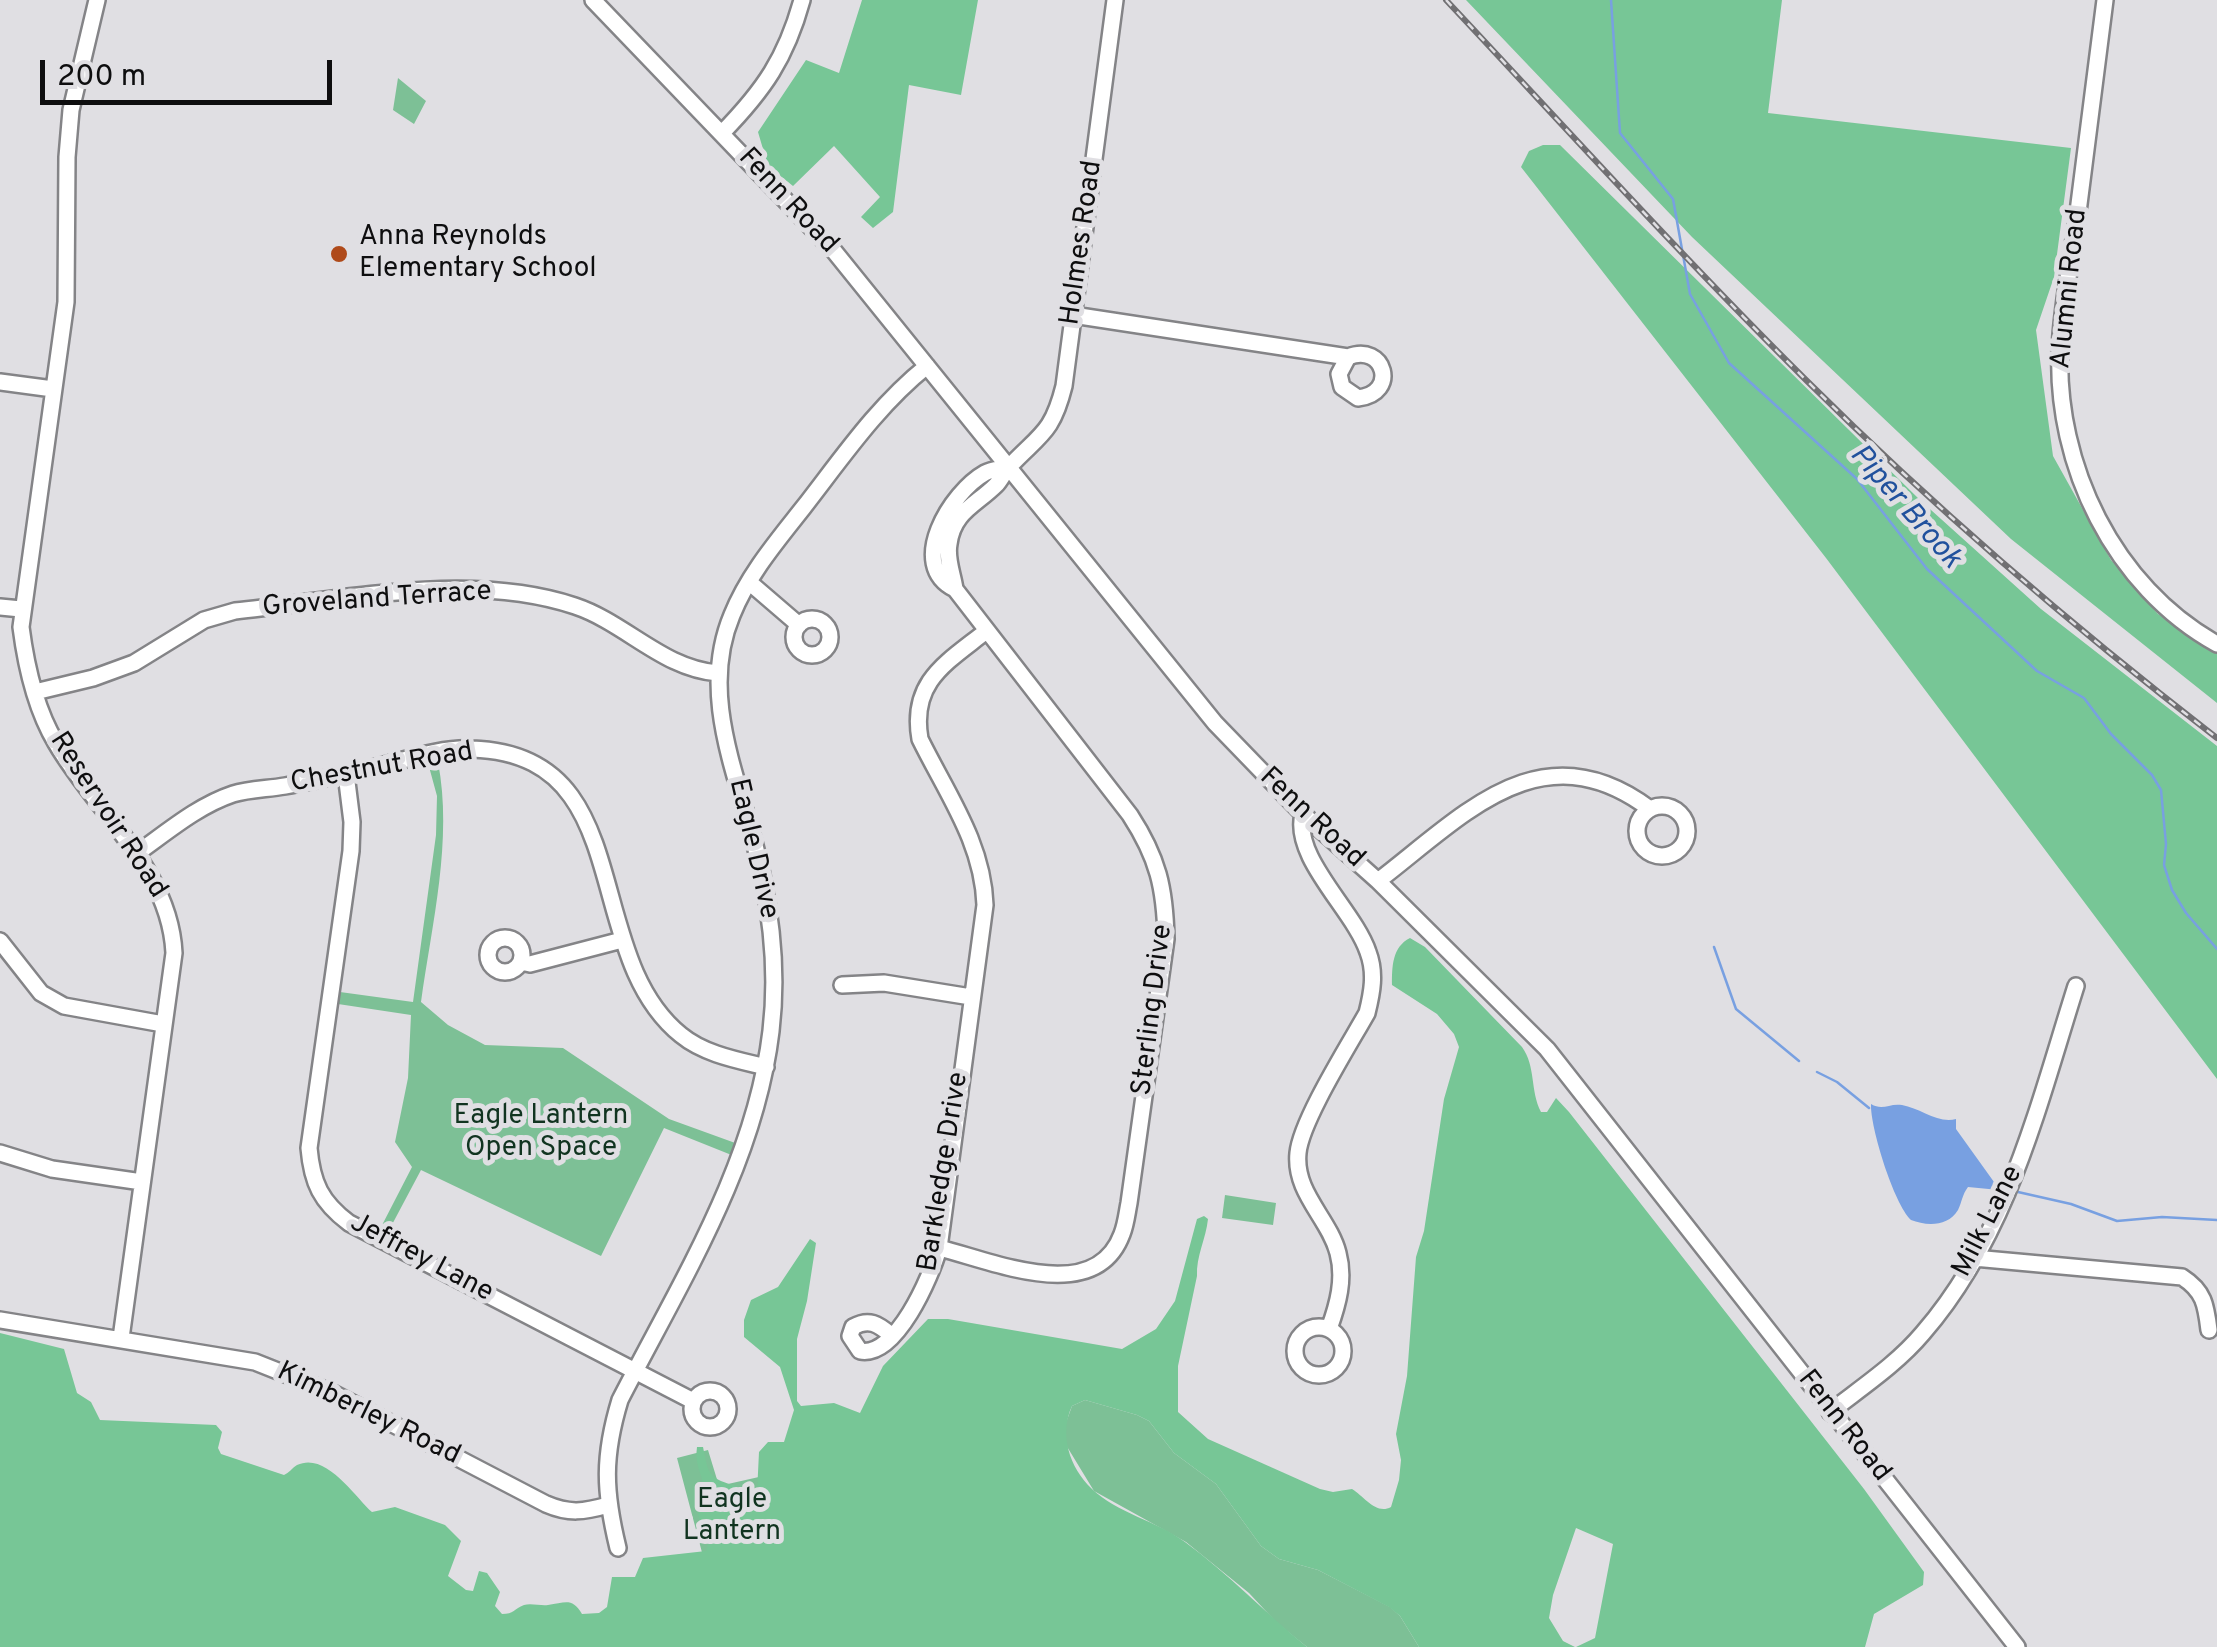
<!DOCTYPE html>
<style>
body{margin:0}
#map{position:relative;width:2217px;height:1647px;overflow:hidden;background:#e0dfe3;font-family:Overpass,sans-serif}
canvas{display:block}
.scale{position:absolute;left:40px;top:60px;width:292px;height:45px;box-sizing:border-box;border:5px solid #0e0e0f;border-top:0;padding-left:12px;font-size:30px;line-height:35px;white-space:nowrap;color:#0e0e0f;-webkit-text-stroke:8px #e0dfe3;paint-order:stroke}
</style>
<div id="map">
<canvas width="2217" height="1647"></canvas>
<div class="scale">200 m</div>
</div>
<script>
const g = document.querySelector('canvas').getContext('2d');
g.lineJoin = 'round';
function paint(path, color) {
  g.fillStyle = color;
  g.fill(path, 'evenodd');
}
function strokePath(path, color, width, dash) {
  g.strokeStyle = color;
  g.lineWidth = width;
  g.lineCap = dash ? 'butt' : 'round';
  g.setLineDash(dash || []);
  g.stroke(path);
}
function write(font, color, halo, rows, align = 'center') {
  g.font = font + ' Overpass,sans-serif';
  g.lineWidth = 10;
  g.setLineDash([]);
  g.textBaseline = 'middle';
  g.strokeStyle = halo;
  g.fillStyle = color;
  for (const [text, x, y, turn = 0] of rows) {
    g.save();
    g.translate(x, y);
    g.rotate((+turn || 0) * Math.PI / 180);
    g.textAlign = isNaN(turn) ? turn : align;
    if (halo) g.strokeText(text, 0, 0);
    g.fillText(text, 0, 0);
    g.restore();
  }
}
const green = new Path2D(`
 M398 78 426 101 414 124 393 110Z
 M438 762C453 840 432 923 421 1002L448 1025 485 1045 563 1048 669 1119 738 1144 734 1156 664 1128 601 1256 421 1170 387 1234 379 1231 412 1167 395 1142 408 1078 411 1015 338 1004 340 992 413 1002 436 835 437 796 428 763Z
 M1225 1195 1276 1203 1273 1225 1222 1218Z
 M1085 1400 1137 1415 1149 1421 1174 1453 1216 1484 1261 1546 1279 1559 1318 1570 1390 1607 1400 1616 1419 1647H1307L1276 1622 1249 1593 1186 1542 1094 1491 1066 1445 1063 1431 1072 1406Z
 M708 1450 719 1486 781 1472 704 1560 677 1458Z`);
const forest = new Path2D(`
 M862 0H978L961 95 909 85 893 212 873 228 861 217 880 197 834 146 793 186 768 166 758 132 806 60 839 73Z
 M1466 0H1782L1768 113 2071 148 2054 277 2036 330 2053 456 2111 560 2158 614 2217 648V703L2011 539 1692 237Z
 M1543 145H1560L1921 501 2041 609 2217 746V1079L1826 558 1521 167 1529 151Z
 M1410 938 1425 947 1522 1047C1536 1066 1530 1091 1541 1112H1547L1556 1098 1569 1112 1864 1489 1924 1572 1923 1585 1874 1614 1865 1647H1576L1595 1638 1613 1544 1576 1528 1553 1595 1549 1618 1563 1641 1575 1647H1419L1400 1616 1389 1607 1318 1570 1279 1559 1261 1546 1216 1484 1174 1453 1149 1421 1137 1415 1085 1400 1072 1406C1059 1434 1069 1467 1092 1489 1117 1513 1157 1521 1185 1542 1229 1574 1265 1613 1307 1647H0V1333L64 1349 77 1393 91 1402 100 1420 216 1425 222 1432 218 1448 221 1454 284 1475C289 1473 292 1468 297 1465 326 1451 355 1497 372 1512L395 1507 445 1525 461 1541 448 1576 466 1590 473 1591 479 1571 487 1573 500 1592 495 1606 502 1614C514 1614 514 1609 524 1605 531 1603 541 1606 548 1605 565 1603 572 1597 582 1614L599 1613 607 1607 612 1577H635L643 1558 706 1551 708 1544 698 1514C714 1482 693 1475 697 1447H703C708 1471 707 1478 733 1485 743 1488 747 1494 757 1493L759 1452 768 1442H784L794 1410 780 1367 744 1337V1320L751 1300 778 1287 810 1239 816 1243 807 1301 797 1339V1401L801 1406 834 1403 860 1413 883 1366 928 1319H948L1122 1349 1156 1329 1175 1301 1197 1219 1204 1216 1208 1219C1206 1239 1196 1256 1197 1276L1178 1366V1412L1208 1439 1320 1489 1333 1492 1352 1489C1365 1497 1376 1515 1391 1507L1399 1480 1401 1460 1396 1434 1407 1376 1416 1257 1424 1231 1444 1099 1459 1047 1454 1034 1437 1014 1392 985C1392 967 1392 947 1410 938Z`);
const water = new Path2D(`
 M1871 1104C1883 1111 1889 1103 1902 1105 1920 1108 1938 1124 1956 1119V1129L1994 1182 1998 1184 1999 1190 1968 1187C1962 1195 1962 1202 1958 1210 1948 1227 1926 1226 1911 1220 1894 1204 1870 1127 1871 1104Z`);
const stream = new Path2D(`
 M1611 0 1620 133 1673 199 1690 294 1729 363 1857 479 1927 569 2037 671 2084 698 2111 734 2152 775 2161 790 2166 844 2164 865 2172 890 2186 913 2217 949
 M1714 947 1736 1009 1799 1061
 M1817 1072 1837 1082 1869 1108
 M2018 1192 2071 1204 2117 1221 2162 1217 2217 1220`);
const minor = new Path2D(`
 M97 0 71 110 67 157 66 302 21 627C26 666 35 708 56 743 96 812 170 869 174 953L121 1338
 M593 0 834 251 1215 723 1303 814 1378 881 1547 1049 2017 1647
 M2105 0C2096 71 2087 142 2078 212 2072 257 2062 304 2060 349 2055 465 2114 587 2217 644
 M722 133C764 90 786 58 802 0
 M1073 315 1348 357C1385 342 1399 394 1358 398L1342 387 1339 374 1348 357
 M0 382 53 389
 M749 582 799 625
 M955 589C953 574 946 559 949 544 953 512 976 505 996 485 1001 480 1004 472 1009 467 1040 434 1052 434 1064 386L1115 0
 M0 607 21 609
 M794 637a18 18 0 1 1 36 0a18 18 0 1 1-36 0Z
 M35 692 93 678 134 663 204 620 235 611C342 600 471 571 575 606 626 623 663 669 718 673
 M346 774 352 822 351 851 309 1148C312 1183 321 1202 349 1223L693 1401
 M1637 831a25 25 0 1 1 50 0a25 25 0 1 1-50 0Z
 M1303 814C1292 858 1354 910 1368 952 1376 973 1372 993 1367 1013 1349 1045 1301 1121 1298 1153 1294 1193 1329 1218 1338 1253 1345 1279 1338 1304 1329 1329
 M136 854C166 833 197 806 233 794 249 789 268 789 285 786 313 781 340 775 368 769 400 762 439 747 472 749 640 754 579 953 681 1035 704 1054 737 1060 766 1067
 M1378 881C1463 816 1541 727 1650 809
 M488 955a17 17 0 1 1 34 0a17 17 0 1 1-34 0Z
 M0 941 41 993 64 1006 163 1024
 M521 962 530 964 622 940
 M842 985 884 983 971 997
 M0 1153 52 1169 142 1182
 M939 1248C993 1261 1095 1307 1122 1234 1126 1224 1127 1213 1129 1203L1166 939C1165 888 1158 858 1130 815L955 589C906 565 951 492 985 473 992 469 1001 469 1009 467
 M1974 1258 2182 1277C2204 1291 2206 1305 2209 1330
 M0 1320 255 1362 333 1393 546 1504C569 1514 584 1512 608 1505
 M1295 1351a24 24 0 1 1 48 0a24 24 0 1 1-48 0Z
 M891 1335C878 1324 869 1318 853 1327L850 1336 860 1351C896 1358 931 1277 939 1248L985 905C983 843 947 794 920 739 910 682 946 663 985 632
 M692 1409a18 18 0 1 1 36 0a18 18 0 1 1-36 0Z
 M1830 1412C1862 1387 1897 1364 1923 1333 2008 1235 2038 1106 2076 986
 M618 1548C604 1491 603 1456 620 1400 681 1281 755 1165 771 1031 777 981 773 929 763 880 747 793 695 703 732 615 748 575 777 541 803 508 842 458 877 406 927 366`);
const rail = new Path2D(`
 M1446 0C1565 127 1682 257 1806 380 1935 508 2073 627 2217 738`);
const markers = [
 [339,254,10,"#af4a1a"]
];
const streetNames = [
 ["Fenn Road",787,202,47],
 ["Holmes Road",1083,243,-82],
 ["Alumni Road",2071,289,-84],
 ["Groveland Terrace",377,601,-4],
 ["Chestnut Road",382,769,-10],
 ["Reservoir Road",107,816,57],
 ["Fenn Road",1311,819,43],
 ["Eagle Drive",752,849,77],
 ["Sterling Drive",1154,1010,-83],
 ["Barkledge Drive",945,1172,-81],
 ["Milk Lane",1989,1222,-63],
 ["Jeffrey Lane",421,1259,28],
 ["Kimberley Road",368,1415,26],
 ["Fenn Road",1843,1427,52]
];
const poiNames = [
 ["Anna Reynolds",359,238],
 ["Elementary School",359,270]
];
const parkNames = [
 ["Eagle Lantern",541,1117],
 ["Open Space",541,1149],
 ["Eagle",732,1501],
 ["Lantern",732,1533]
];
const waterNames = [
 ["Piper Brook",1904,508,49]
];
paint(green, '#7dc096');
paint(forest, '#77c696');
paint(water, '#78a0e1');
strokePath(stream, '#78a0e1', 2.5);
strokePath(minor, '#848487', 20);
strokePath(minor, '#fff', 15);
strokePath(rail, '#717073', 6);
strokePath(rail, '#e0dfe3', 2.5, [8]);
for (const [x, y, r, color] of markers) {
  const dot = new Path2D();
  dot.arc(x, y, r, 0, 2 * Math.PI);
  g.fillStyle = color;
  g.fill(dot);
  strokePath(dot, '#e0dfe3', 4);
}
write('28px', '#0e0e0f', '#e0dfe3', streetNames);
write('28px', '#0e0e0f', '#e0dfe3', poiNames, 'left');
write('28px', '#113420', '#e0dfe3', parkNames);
write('italic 30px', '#21519d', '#e0dfe3', waterNames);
</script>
